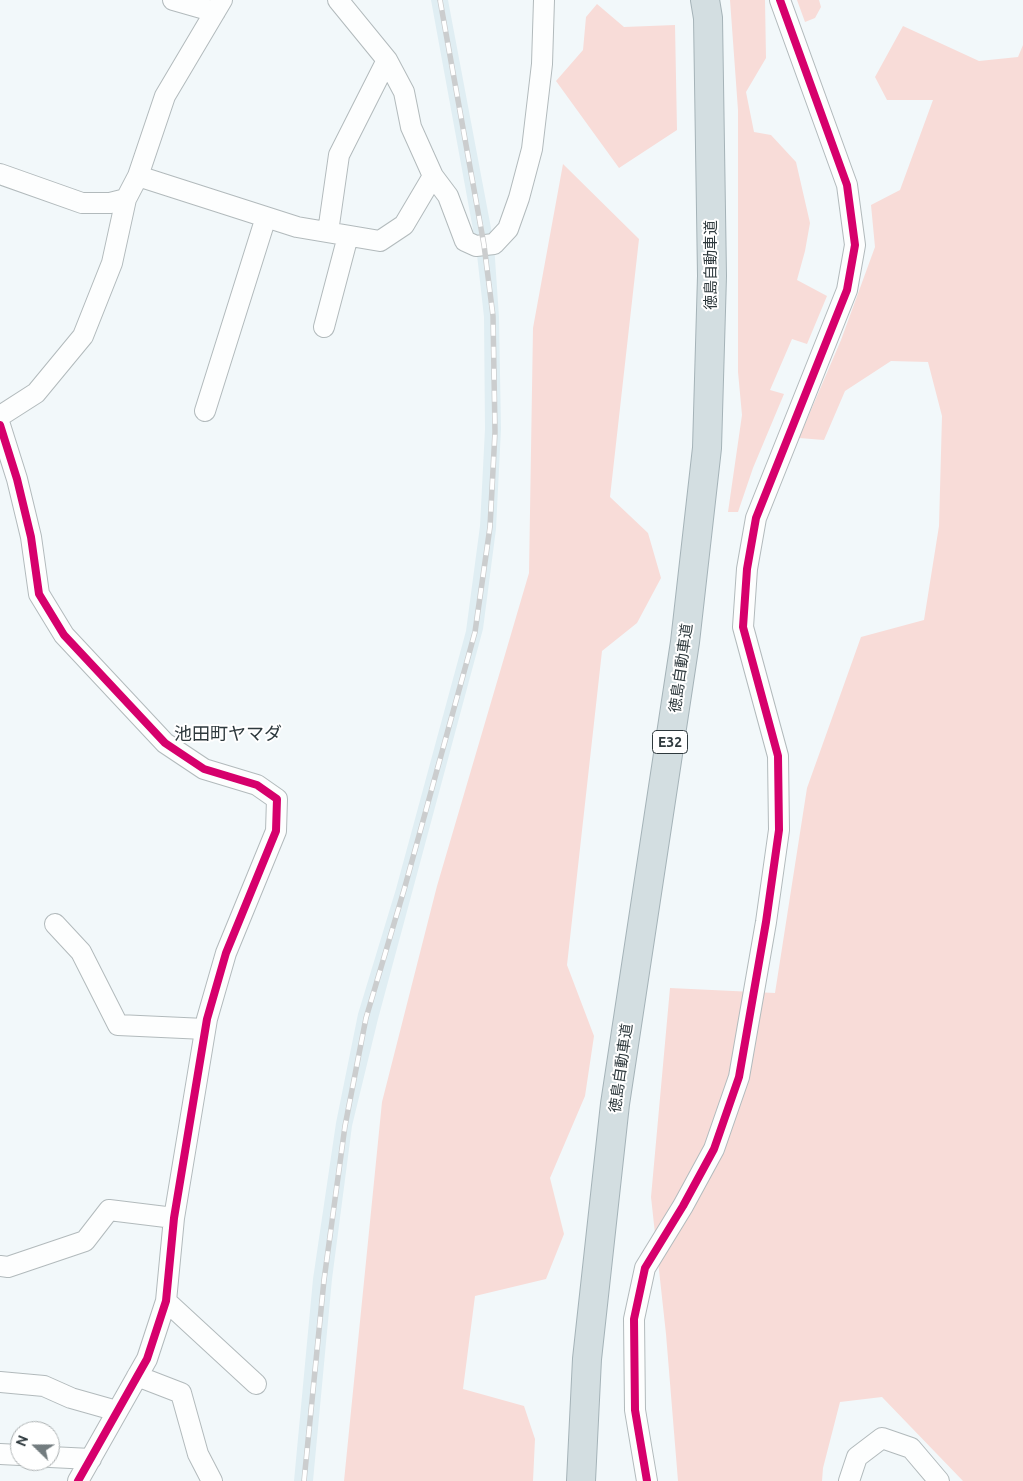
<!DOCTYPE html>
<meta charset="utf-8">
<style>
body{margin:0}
#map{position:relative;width:1023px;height:1481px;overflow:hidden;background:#f2f8fa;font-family:Ubuntu,sans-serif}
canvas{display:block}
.north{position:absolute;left:10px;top:1421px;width:50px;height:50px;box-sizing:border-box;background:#fff;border:1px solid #abb0b1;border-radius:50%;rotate:292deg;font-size:14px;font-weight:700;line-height:20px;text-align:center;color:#2e393d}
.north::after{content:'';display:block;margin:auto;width:18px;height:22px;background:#737c7f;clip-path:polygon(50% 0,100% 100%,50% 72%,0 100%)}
</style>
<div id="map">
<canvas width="1023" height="1481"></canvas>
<div class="north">N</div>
</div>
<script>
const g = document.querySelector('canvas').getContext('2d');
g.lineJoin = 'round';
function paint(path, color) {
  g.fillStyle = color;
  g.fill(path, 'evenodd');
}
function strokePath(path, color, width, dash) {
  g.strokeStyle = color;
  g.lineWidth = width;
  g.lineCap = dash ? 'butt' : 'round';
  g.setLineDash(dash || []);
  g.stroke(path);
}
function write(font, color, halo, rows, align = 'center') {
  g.font = font + ' Ubuntu,"Noto Sans JP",sans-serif';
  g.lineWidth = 4;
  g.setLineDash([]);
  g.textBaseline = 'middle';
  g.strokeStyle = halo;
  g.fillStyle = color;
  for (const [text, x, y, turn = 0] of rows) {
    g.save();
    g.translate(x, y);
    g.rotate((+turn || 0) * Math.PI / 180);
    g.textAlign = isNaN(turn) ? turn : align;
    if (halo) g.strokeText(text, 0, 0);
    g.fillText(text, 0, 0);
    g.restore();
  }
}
const built = new Path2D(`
 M431 0H448L494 244 499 317 501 429 496 529 483 629 378 1019 352 1126 332 1279 313 1481H294L313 1279 336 1123 358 1014 396 889 466 631 480 526 485 429 484 317 476 246Z`);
const green = new Path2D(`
 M730 0H765L766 58 746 92 754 132 771 135 796 162 810 223 805 251 797 280 827 296 807 344 792 339 770 390 784 394 753 468 738 512H728L742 415 738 372V110Z
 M797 0H819L821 7 815 18 805 22Z
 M597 4 624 27 675 25 677 130 619 168 556 81 583 50 586 17Z
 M903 26 979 61 1018 57 1023 45V1481H963L882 1397 840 1402 823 1468 822 1481H678L666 1334 651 1197 670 988 775 993 807 788 861 637 924 620 939 526 942 416 928 362 891 361 845 391 824 440 799 438 841 340 875 247 871 205 900 190 933 100H887L875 77Z
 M563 164 639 239 610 497 648 533 661 578 637 623 602 651 567 965 594 1036 585 1096 550 1178 564 1234 546 1279 475 1296 463 1389 524 1406 535 1439 533 1481H344L382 1102 437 886 529 573 533 328Z`);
const minor = new Path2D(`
 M173 0 215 12
 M338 0 387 60 404 92 411 127 433 176 448 196 465 241 476 246 494 244 508 229 519 198 532 149 542 64 544 0
 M0 174 82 203H110L126 199
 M138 176 297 227 380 241 404 225 433 176
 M328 232 339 155 387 60
 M324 327 348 236
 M205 411 266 217
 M0 416 36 393 83 336 112 263 126 199 138 176 165 96 222 0
 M0 425 17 479 31 537 39 594 64 635 165 743 204 769 257 785 277 799 276 831 226 953 207 1019 174 1218 166 1301 147 1359 78 1481
 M55 924 81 952 118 1025 205 1029
 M0 1266 8 1267 85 1241 109 1210 174 1218
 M166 1301 256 1384
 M137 1376 181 1393 198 1454 212 1481
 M0 1382 44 1386 71 1398 117 1411
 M0 1454 20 1455
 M50 1457 91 1459
 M647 1481 635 1410 634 1319 645 1268 683 1206 714 1149 739 1077 766 922 779 830 778 756 743 627 747 569 756 518 847 290 855 245 847 185 780 0
 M849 1481 857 1457 882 1438 911 1448 939 1481`);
const motorway = new Path2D(`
 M581 1481 587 1359 615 1104 685 642 707 448 712 276 708 18 705 0`);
const rail = new Path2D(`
 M304 1481 324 1280 345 1126 366 1018 404 890 475 632 490 527 495 432 493 316 484 245 440 0`);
const cycleway = new Path2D(`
 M0 425 17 479 31 537 39 594 64 635 165 743 204 769 257 785 277 799 276 831 226 953 207 1019 174 1218 166 1301 147 1359 78 1481
 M647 1481 635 1410 634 1319 645 1268 683 1206 714 1149 739 1077 766 922 779 830 778 756 743 627 747 569 756 518 847 290 855 245 847 185 780 0`);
const shields = [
 [670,742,35]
];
const shieldNames = [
 ["E32",670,742]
];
const streetNames = [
 ["徳島自動車道",711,265,-90],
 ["徳島自動車道",681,668,-82],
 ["徳島自動車道",621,1068,-82]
];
const quarterNames = [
 ["池田町ヤマダ",228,734]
];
paint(built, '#e0eef3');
paint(green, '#f8dcd8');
strokePath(minor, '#b2babc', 22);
strokePath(motorway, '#a5b3b8', 30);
strokePath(minor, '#fdfefe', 20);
strokePath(motorway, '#d3dee1', 28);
strokePath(rail, '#cbcdce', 5.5);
strokePath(rail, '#fff', 4, [11]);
strokePath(cycleway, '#d6006c', 8);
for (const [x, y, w] of shields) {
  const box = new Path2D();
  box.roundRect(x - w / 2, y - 11.5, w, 23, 4);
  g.fillStyle = '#fff';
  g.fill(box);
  strokePath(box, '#2e393d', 1);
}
write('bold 14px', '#2e393d', null, shieldNames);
write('15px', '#2e393d', '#fff', streetNames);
write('18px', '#2e393d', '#fff', quarterNames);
</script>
